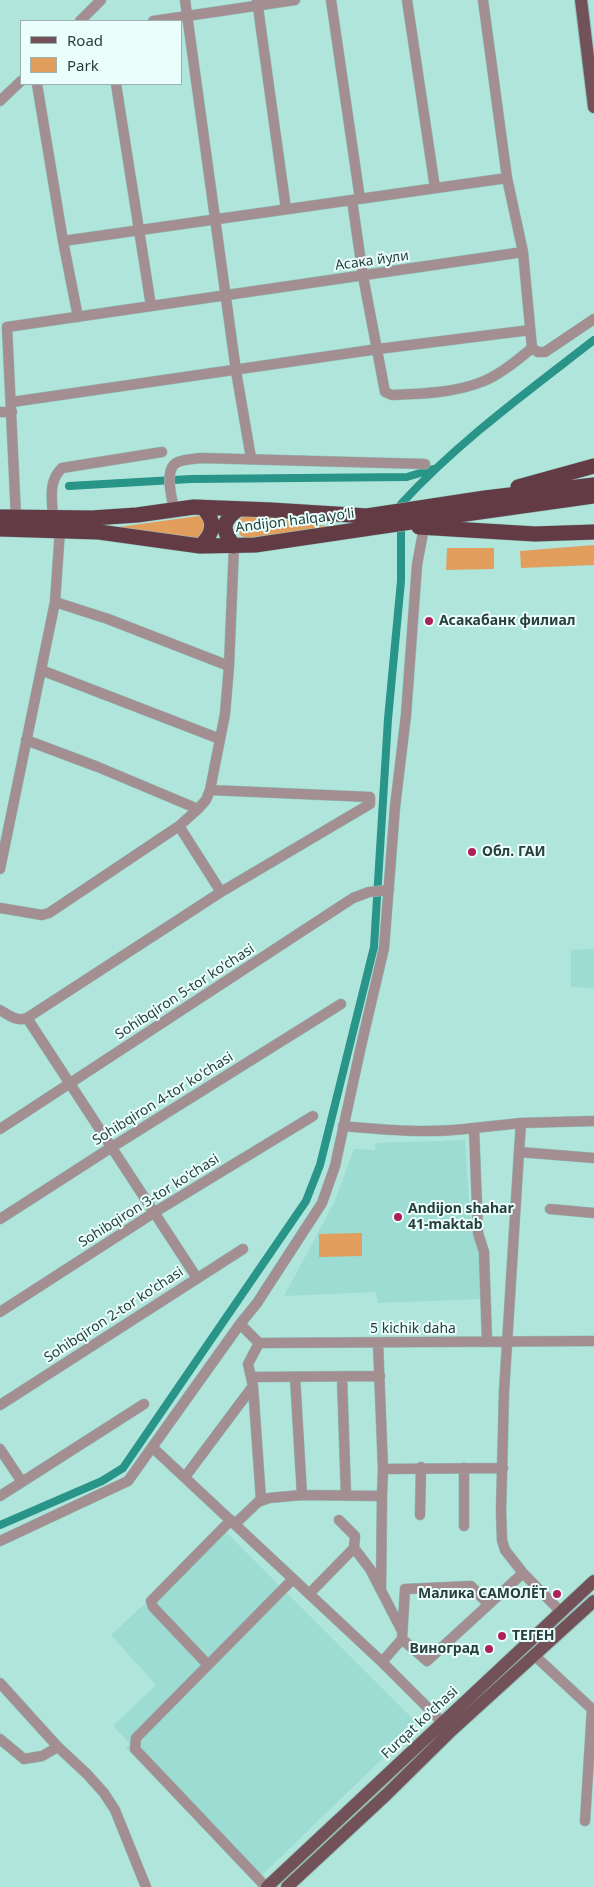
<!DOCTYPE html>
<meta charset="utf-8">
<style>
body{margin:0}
#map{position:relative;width:594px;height:1887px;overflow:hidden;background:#b0e5dc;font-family:"Noto Sans",sans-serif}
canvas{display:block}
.legend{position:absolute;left:20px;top:20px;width:162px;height:65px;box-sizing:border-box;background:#eafffb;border:1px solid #9db2ae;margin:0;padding:6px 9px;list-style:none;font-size:15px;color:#293f3b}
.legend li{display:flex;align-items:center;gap:10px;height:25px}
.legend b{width:25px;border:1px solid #9db2ae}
</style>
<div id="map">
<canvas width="594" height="1887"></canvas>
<ul class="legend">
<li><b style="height:6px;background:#735159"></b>Road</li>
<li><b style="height:14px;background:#e19e5d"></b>Park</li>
</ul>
</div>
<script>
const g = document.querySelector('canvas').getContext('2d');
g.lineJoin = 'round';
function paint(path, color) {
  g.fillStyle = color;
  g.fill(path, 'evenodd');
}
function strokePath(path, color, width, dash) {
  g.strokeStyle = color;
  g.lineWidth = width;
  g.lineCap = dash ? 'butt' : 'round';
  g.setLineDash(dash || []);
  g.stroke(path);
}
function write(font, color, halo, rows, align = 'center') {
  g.font = font + ' "Noto Sans",sans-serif';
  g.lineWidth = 4;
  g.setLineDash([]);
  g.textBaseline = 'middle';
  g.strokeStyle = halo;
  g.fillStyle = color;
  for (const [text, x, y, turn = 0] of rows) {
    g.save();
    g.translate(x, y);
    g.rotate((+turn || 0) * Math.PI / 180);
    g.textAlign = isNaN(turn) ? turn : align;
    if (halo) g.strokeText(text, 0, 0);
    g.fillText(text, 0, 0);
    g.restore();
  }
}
const built = new Path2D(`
 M594 949V988L571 987V950Z
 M465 1140 471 1231 480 1250 482 1299 378 1303 376 1292 284 1296 334 1203 354 1149 375 1150V1143Z
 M224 1530 418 1724 256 1881 126 1748 130 1744 113 1726 156 1685 111 1635Z`);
const green = new Path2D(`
 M245 515 262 516 331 527 246 538 240 535 237 525 240 519Z
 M198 516 204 519 206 534 194 540 118 527Z
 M594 545V565L521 568 520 551Z
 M447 548H494V569L446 570Z
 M362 1233V1256L319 1257V1234Z`);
const canal = new Path2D(`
 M69 486 191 479 407 477 433 469
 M0 1525 102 1481 123 1468 306 1201 320 1165 374 947 388 719 401 581V504C458 442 527 392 594 340`);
const minor = new Path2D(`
 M185 0 236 371 251 458
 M257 0 286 209
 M331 0 360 199
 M407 0 435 188
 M483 0 507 178 523 252
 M80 21 101 0
 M153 21 295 0
 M37 84 63 241 507 178
 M116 84 151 306
 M0 101 21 81
 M352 200 363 276 385 392 392 395C422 394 455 393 484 381 501 374 518 360 532 348
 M63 241 78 317
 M12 402 378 349 530 330
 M0 412H12
 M174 510C172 498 163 468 178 462 185 459 194 459 201 458L425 464
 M16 517 7 327 523 252 532 348 538 352H545L594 319
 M53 518C52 499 48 481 62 468L162 452
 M55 602 108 619 229 666
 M41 670 220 739
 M26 740 98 767 198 809
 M179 826 221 892
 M0 869 55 602 60 530
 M0 908 42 915 49 913 179 826 198 809 206 800 210 790 225 714 229 666 234 546
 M0 1010C9 1015 16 1022 27 1018L221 892 370 804V797L210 790
 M27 1018 197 1278
 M521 1123 519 1152 594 1158
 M343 1126C387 1130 430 1134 474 1128
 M0 1129 353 898 369 892 389 890
 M519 1152 504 1392 501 1511 502 1540 505 1550 523 1573 561 1612
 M550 1209 594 1213
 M0 1219 112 1147 341 1004
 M0 1312 155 1212 313 1116
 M240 1324 259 1343 594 1341
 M487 1342 484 1252 478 1233 474 1128 521 1123 594 1121
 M378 1343 383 1469
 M252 1377 380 1376
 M295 1377 302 1495
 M342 1377 346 1496
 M253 1386 261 1500
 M0 1405 243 1249
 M152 1447 382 1662 442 1722
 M0 1449 22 1482
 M185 1477 253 1386 248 1364 259 1343
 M0 1496 144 1404
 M420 1515 421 1467
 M339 1520 355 1536 354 1548 370 1569 402 1631
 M235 1524 258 1502 269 1498 302 1495 382 1496 383 1469 503 1468
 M464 1526V1468
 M0 1541 128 1481 240 1324 257 1303 322 1203 335 1166 361 1046 384 948 395 807 406 715 417 565 424 527
 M381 1590 382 1496
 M309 1594 354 1548
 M402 1639 427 1661 523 1573
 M534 1655 592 1709 585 1821
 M382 1662 402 1639 405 1589 471 1586 488 1604
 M208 1665 153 1607 151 1601 231 1520
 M0 1683 58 1747 87 1774 104 1793 115 1810 146 1887
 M0 1739 24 1759 42 1756 58 1747
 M266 1887 135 1749 136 1738 293 1579`);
const major = new Path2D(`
 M581 0 594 107
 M267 1887 594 1581
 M287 1887 387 1794 452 1730 594 1601`);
const highway = new Path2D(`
 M518 487 594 466
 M0 517 92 518 137 515 194 507 271 510 367 516 485 498 594 485
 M419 527 535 534 594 532
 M0 529 99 532 200 546 255 545 465 514 594 496
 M200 546C214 534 216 521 203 508
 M234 546C221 530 222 520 239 509`);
const markers = [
 [429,621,5,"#ae2058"],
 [472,852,5,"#ae2058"],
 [398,1217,5,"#ae2058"],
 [557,1594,5,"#ae2058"],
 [502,1636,5,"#ae2058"],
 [489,1649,5,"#ae2058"]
];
const streetNames = [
 ["Асака йули",372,261,-8],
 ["Andijon halqa yo‘li",295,521,-7],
 ["Sohibqiron 5-tor ko'chasi",185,992,-33],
 ["Sohibqiron 4-tor ko'chasi",163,1099,-32],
 ["Sohibqiron 3-tor ko'chasi",149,1201,-32],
 ["Sohibqiron 2-tor ko'chasi",114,1315,-33],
 ["5 kichik daha",413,1329],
 ["Furqat ko'chasi",420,1723,-43]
];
const poiNames = [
 ["Асакабанк филиал",439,621],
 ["Обл. ГАИ",482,852],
 ["Andijon shahar",408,1209],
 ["41-maktab",408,1225],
 ["Малика САМОЛЁТ",547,1594,"right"],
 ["ТЕГЕН",512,1636],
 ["Виноград",479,1649,"right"]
];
paint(built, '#9cdcd2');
paint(green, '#e19e5d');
strokePath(canal, '#299488', 8);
strokePath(minor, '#92c0b9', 11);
strokePath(major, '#92c0b9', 14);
strokePath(highway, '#92c0b9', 16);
strokePath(minor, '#a38e92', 10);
strokePath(major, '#735159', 12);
strokePath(highway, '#623b45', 15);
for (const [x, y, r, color] of markers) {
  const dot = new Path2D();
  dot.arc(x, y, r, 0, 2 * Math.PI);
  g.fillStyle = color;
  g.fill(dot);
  strokePath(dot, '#eafffb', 2);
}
write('14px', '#293f3b', '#eafffb', streetNames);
write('bold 14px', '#293f3b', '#eafffb', poiNames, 'left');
</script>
